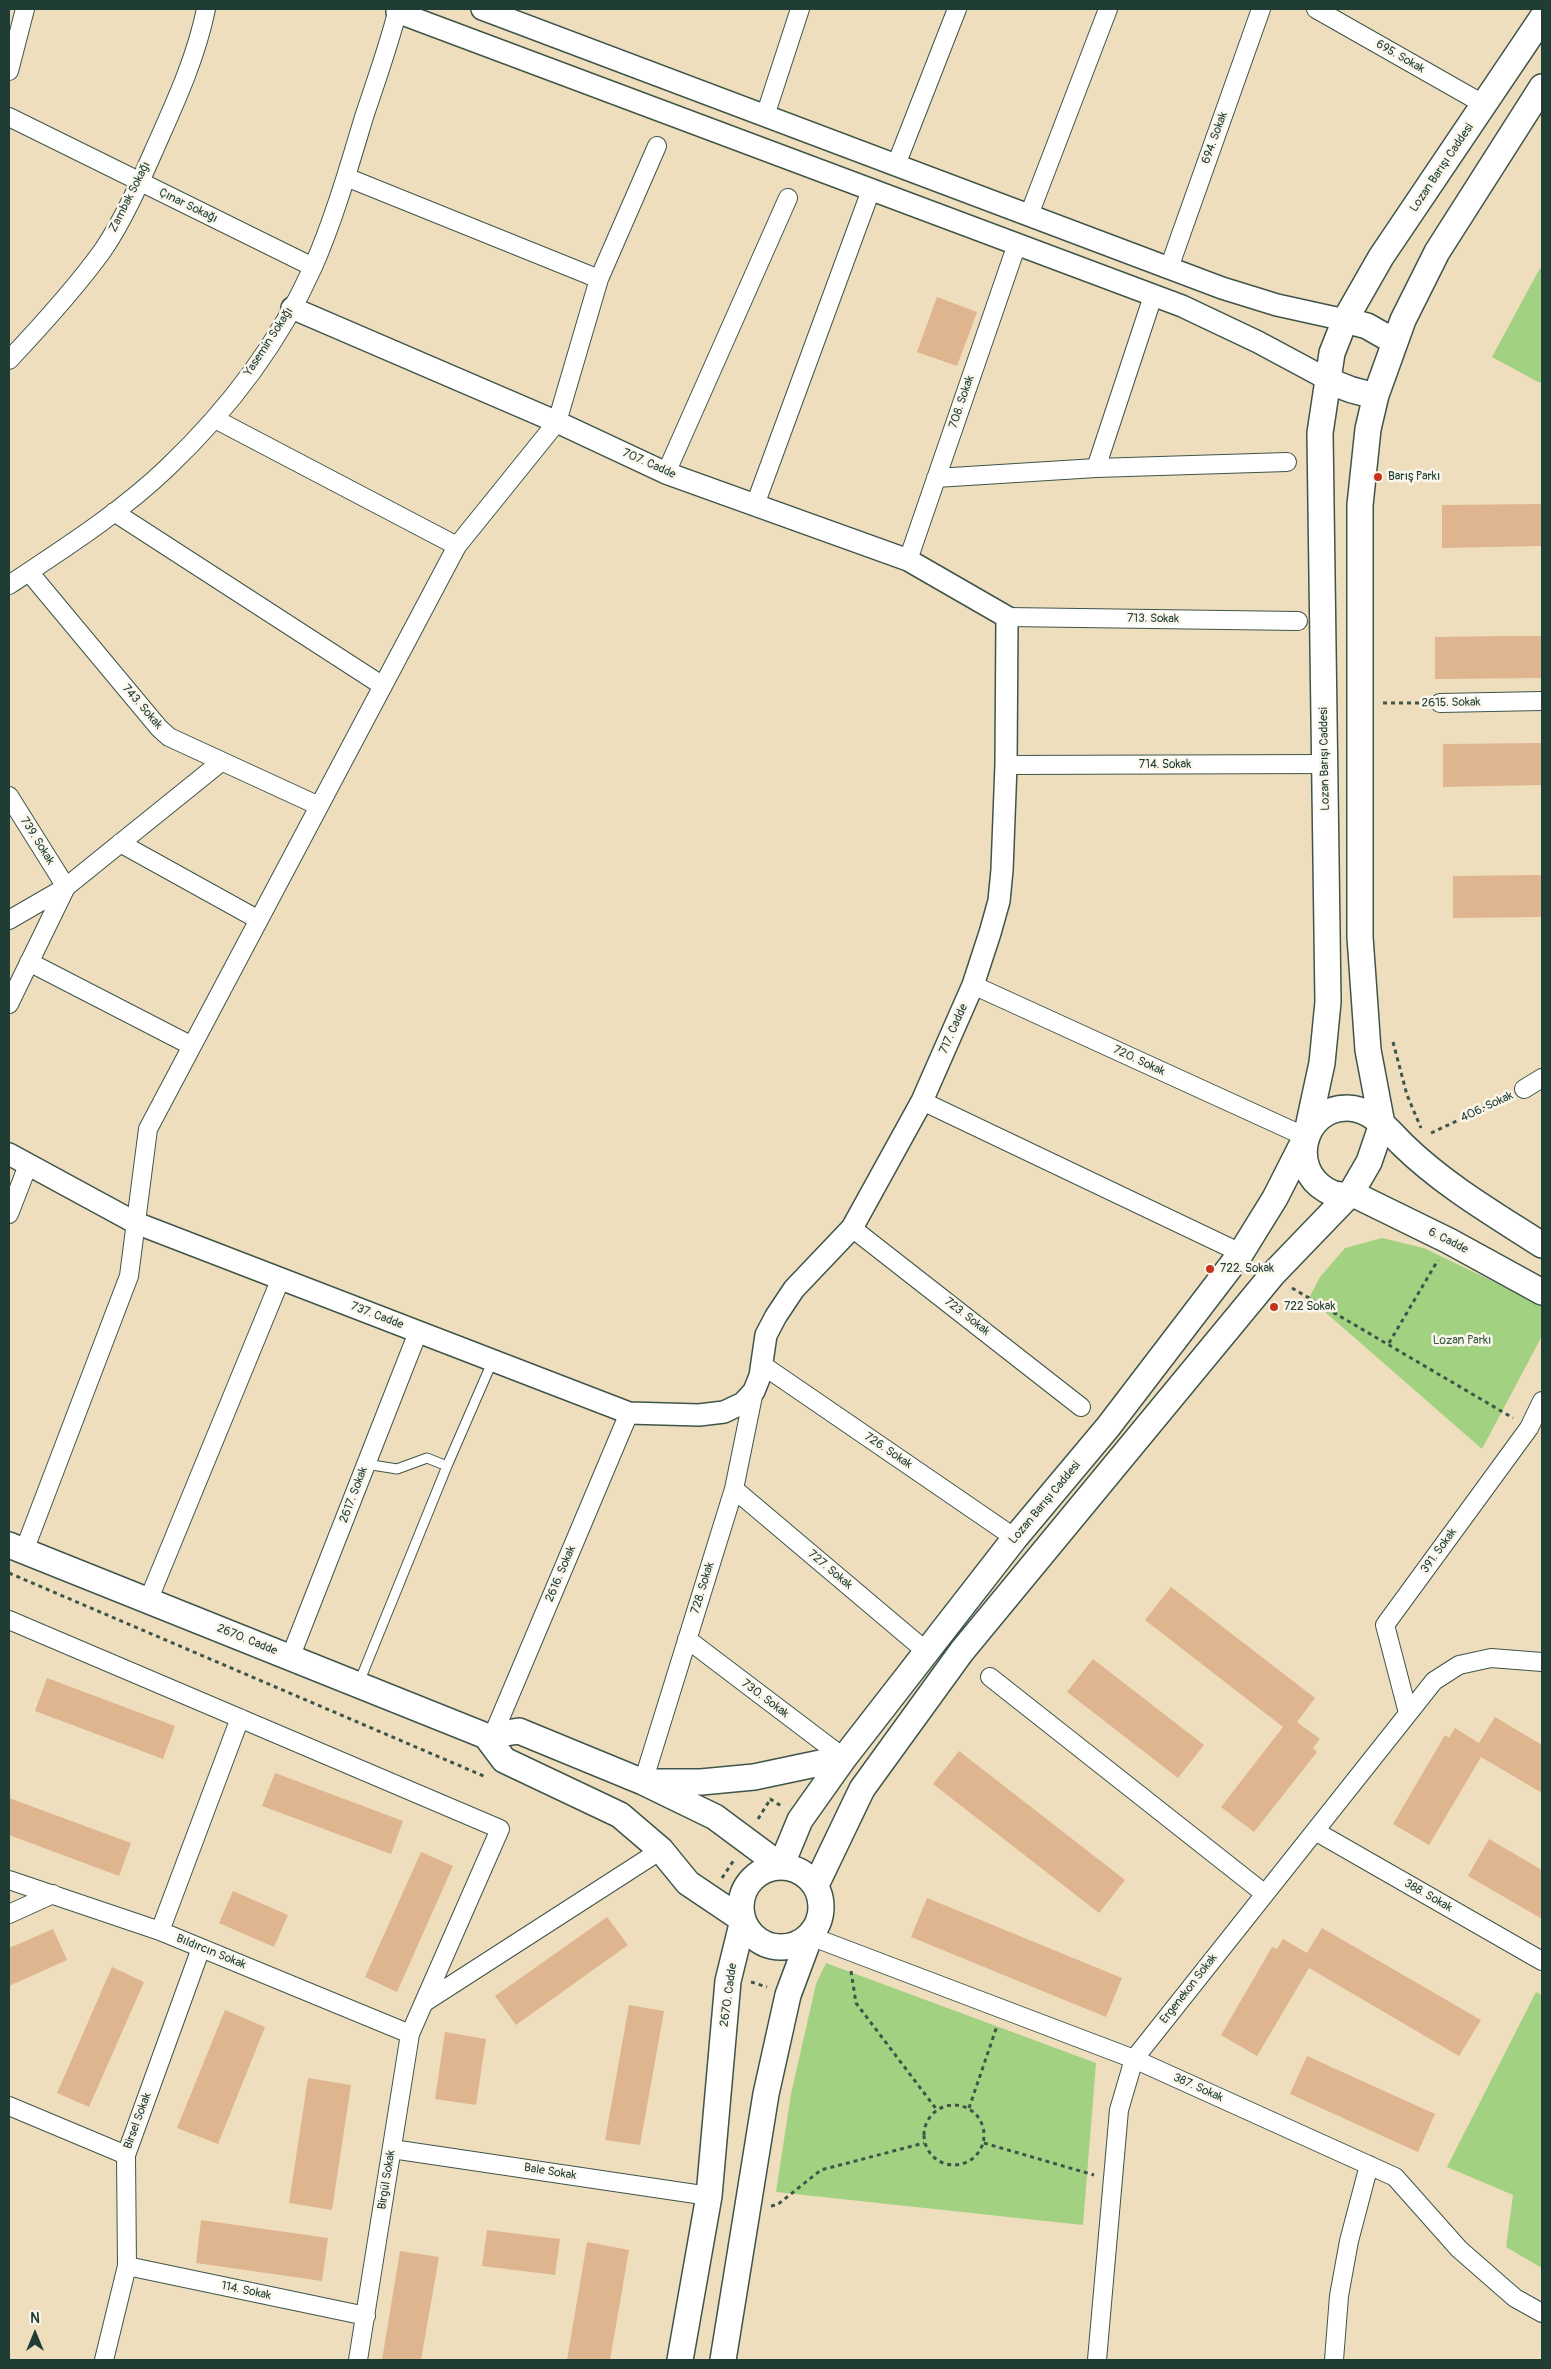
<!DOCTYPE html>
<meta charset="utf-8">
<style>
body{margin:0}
#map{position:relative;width:1551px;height:2369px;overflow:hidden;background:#efdebd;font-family:Pangolin,sans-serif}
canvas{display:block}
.frame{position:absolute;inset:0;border:10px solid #1f3d34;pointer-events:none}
.north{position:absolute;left:10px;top:2309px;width:50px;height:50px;-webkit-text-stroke:4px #fbf7ec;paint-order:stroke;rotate:0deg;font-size:14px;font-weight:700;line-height:20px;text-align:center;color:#1f3d34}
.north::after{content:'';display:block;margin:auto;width:18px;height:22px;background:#1f3d34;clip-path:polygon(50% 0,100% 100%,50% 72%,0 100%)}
</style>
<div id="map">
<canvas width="1551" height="2369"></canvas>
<div class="frame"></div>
<div class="north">N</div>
</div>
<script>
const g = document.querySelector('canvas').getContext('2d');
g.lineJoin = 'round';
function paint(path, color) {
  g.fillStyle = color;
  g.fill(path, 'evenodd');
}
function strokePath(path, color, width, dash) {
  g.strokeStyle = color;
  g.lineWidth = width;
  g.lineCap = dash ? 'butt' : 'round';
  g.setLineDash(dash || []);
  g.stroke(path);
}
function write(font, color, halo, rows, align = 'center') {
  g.font = font + ' Pangolin,sans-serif';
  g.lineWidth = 5;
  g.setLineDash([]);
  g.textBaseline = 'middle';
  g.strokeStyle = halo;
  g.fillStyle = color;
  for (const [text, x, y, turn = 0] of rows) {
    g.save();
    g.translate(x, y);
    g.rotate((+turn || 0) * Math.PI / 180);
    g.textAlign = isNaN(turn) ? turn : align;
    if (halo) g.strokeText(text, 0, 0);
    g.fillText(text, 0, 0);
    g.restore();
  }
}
const green = new Path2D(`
 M1540 268 1542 269V380L1540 383 1492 357Z
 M1382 1238 1424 1248 1542 1305V1336L1482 1449 1309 1298 1320 1277 1345 1248Z
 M826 1963 1096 2063 1083 2225 776 2192 791 2094 816 1984Z
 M1536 1992 1542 1995V2268L1506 2247 1513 2195 1447 2167Z`);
const building = new Path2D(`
 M937 297 977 312 957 366 917 352Z
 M1542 504V546L1442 548V505Z
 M1505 636H1542V678L1435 679V637Z
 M1542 743V785L1443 787V744Z
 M1542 875V917L1453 918V876Z
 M1171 1587 1315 1698 1297 1722 1320 1739 1313 1748 1317 1752 1254 1832 1221 1807 1283 1727 1145 1620Z
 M1093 1659 1204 1745 1178 1778 1067 1692Z
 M47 1678 175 1726 163 1759 35 1711Z
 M1495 1717 1542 1745V1793L1481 1757 1429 1845 1393 1824 1445 1735 1449 1738 1455 1728 1479 1743Z
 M959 1751 1125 1880 1099 1913 933 1784Z
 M275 1773 403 1821 391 1854 262 1806Z
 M9 1798 131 1843 119 1876 9 1835Z
 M1489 1839 1542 1870V1919L1468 1876Z
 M421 1852 453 1866 397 1992 365 1977Z
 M233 1891 288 1915 274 1947 219 1923Z
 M927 1898 1122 1978 1106 2017 911 1937Z
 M607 1917 628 1945 516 2025 495 1996Z
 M1322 1928 1481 2020 1459 2056 1309 1968 1257 2056 1221 2035 1272 1947 1277 1949 1283 1939 1307 1953Z
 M53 1929 67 1960 9 1986V1948Z
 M112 1967 144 1982 89 2107 57 2093Z
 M629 2005 664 2011 640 2145 605 2140Z
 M225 2010 265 2027 218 2144 177 2128Z
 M445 2032 486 2039 476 2105 435 2099Z
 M1307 2056 1435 2114 1418 2152 1290 2094Z
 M308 2078 351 2085 332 2210 289 2203Z
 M201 2220 328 2238 322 2281 196 2263Z
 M487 2230 560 2239 555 2275 482 2266Z
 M587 2242 629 2250 610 2360H567Z
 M400 2251 439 2257 421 2360H382Z`);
const path = new Path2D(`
 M1383 703H1422
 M1393 1042 1407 1095 1421 1128
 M1431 1133 1508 1097
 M1292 1288 1513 1418
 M1389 1343 1438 1260
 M9 1573 486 1777
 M770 1799 783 1807
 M758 1819 771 1798
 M722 1878 734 1860
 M825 1920 831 1902
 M851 1971 856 2003 937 2110
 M751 1982 767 1987
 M924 2135a30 30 0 1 1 60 0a30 30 0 1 1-60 0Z
 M969 2108 997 2026
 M984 2143 1094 2175
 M771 2206 777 2205 821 2170 924 2143`);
const service = new Path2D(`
 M366 1464 397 1469 427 1458 447 1466
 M358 1685 447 1466 493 1360`);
const minor = new Path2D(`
 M1316 9 1485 105
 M9 71 25 9
 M765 116 800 9
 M9 117 313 267
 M896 165 957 9
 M346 177 599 279
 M1029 215 1108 9
 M1169 268 1261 9
 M9 360C42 325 75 289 103 250 124 219 140 182 155 148 175 103 196 58 206 9
 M215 419 457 546
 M1096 468 1153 296
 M666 473 788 198
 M936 478 1096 468 1287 462
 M755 505 871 190
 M114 512 383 686
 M908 560 1017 244
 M29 572 159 728 169 737 319 806
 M9 585C63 549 120 513 167 468 226 412 279 343 313 267 334 219 349 167 364 117 376 81 389 45 398 9
 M1007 617 1298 621
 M1440 703 1542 701
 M1006 765 1325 764
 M9 796 66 887 9 1004
 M120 843 259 920
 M9 920 66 887 221 762
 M29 962 192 1046
 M973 985 1306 1137
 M1524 1089 1542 1078
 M922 1101 1241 1253
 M9 1214 28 1165
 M852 1228 1081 1407
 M761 1364 1015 1538
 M734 1489 927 1652
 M24 1551 129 1276 148 1129 457 546 557 422 599 279 657 146
 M148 1601 281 1278
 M9 1620 500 1829 410 2034 358 2360
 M687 1639 844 1758
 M290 1658 418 1332
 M990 1677 1265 1894
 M1408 1713 1385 1625 1529 1428 1542 1401
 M493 1735 629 1413
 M643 1782 734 1489 754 1391
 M1315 1831 1542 1961
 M9 1880 160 1931 410 2034
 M9 1914 53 1894
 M160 1931 240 1718
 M810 1936 1134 2059 1395 2177 1459 2249 1515 2298 1542 2313
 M425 2002 661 1850
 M9 2106 126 2155
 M392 2149 709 2196
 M127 2266 366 2316
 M104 2360 127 2266 126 2155 201 1948
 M1097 2360 1119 2110 1134 2059 1434 1681 1459 1665 1491 1658 1542 1662
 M1334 2360 1339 2296 1349 2241 1369 2165`);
const tertiary = new Path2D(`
 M482 9 1222 288 1277 305 1345 320
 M397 12 1182 306 1258 342 1327 379
 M9 1154 136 1223 629 1413 699 1415 724 1412 743 1403 754 1391 760 1376 766 1335 776 1316 794 1289 852 1228 922 1101 973 985 990 933 999 901 1002 870 1006 765 1007 617 908 560 666 473 557 422 292 308`);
const secondary = new Path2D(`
 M1345 320 1367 326 1395 342
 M1327 379C1343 388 1357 393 1376 395
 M1351 1193C1342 1197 1334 1195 1326 1190 1288 1168 1303 1108 1347 1108 1371 1108 1387 1129 1403 1145 1444 1185 1494 1214 1542 1245
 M1351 1193 1449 1241 1542 1292
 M9 1545 486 1736
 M651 1782H701L754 1777 844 1758
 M781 1866 800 1820 844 1758 1015 1538 1108 1427 1241 1253 1275 1198 1306 1137 1322 1063 1328 1002 1320 433 1332 353 1345 320 1381 257 1542 18
 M741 1907a40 40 0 1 1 80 0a40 40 0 1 1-80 0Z
 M816 1885 862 1789 962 1651 1273 1274 1351 1193 1369 1162 1382 1124 1368 1050 1360 937V505L1368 429 1376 395 1403 320 1437 252 1542 87
 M743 1920 688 1883 661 1850 620 1815 504 1760 486 1736 519 1731 643 1782 715 1817 781 1866
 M680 2360 709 2196 728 1981 743 1920
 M723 2360 766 2094 788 1995 810 1936`);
const markers = [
 [1378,477,5,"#c8321e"],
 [1210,1269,5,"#c8321e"],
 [1274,1307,5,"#c8321e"]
];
const streetNames = [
 ["695. Sokak",1400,57,30],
 ["694. Sokak",1215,138,-70],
 ["Lozan Barışı Caddesi",1442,168,-56],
 ["Zambak Sokağı",130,197,-63],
 ["Çınar Sokağı",188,206,26],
 ["Yasemin Sokağı",269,342,-57],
 ["708. Sokak",962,402,-71],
 ["707. Cadde",649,464,24],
 ["713. Sokak",1153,619,1],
 ["2615. Sokak",1451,703,-1],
 ["743. Sokak",142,707,49],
 ["Lozan Barışı Caddesi",1325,759,-91],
 ["714. Sokak",1165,765],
 ["739. Sokak",37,841,58],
 ["717. Cadde",954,1029,-66],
 ["720. Sokak",1139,1061,25],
 ["406. Sokak",1487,1107,-25],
 ["6. Cadde",1448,1241,27],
 ["737. Cadde",377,1316,21],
 ["723. Sokak",967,1317,38],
 ["726. Sokak",888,1451,34],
 ["2617. Sokak",354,1495,-69],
 ["Lozan Barışı Caddesi",1045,1503,-50],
 ["391. Sokak",1439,1551,-54],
 ["727. Sokak",830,1570,40],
 ["2616. Sokak",561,1574,-67],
 ["728. Sokak",703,1588,-73],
 ["2670. Cadde",247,1640,22],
 ["730. Sokak",765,1699,37],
 ["388. Sokak",1428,1896,30],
 ["Bıldırcın Sokak",211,1952,22],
 ["Ergenekon Sokak",1189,1989,-52],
 ["2670. Cadde",729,1995,-82],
 ["387. Sokak",1198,2088,24],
 ["Birsel Sokak",138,2121,-70],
 ["Bale Sokak",550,2172,9],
 ["Birgül Sokak",387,2180,-81],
 ["114. Sokak",246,2291,12]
];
const poiNames = [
 ["Barış Parkı",1388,477],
 ["722. Sokak",1220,1269],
 ["722 Sokak",1284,1307]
];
const parkNames = [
 ["Lozan Parkı",1462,1341]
];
paint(green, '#a2d281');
paint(building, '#deb58f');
strokePath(service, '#3e5549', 11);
strokePath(minor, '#3e5549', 20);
strokePath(tertiary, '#3e5549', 24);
strokePath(secondary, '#3e5549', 28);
strokePath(path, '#3e5549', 3, [4, 4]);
strokePath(service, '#fff', 9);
strokePath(minor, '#fff', 18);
strokePath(tertiary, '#fff', 21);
strokePath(secondary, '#fff', 25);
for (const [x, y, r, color] of markers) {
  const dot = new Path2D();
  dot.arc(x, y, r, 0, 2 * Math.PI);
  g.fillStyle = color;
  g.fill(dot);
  strokePath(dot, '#fbf7ec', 2);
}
write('12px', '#1f3d34', '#fbf7ec', streetNames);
write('12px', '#1f3d34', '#fbf7ec', poiNames, 'left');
write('12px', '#395b43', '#fbf7ec', parkNames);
</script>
